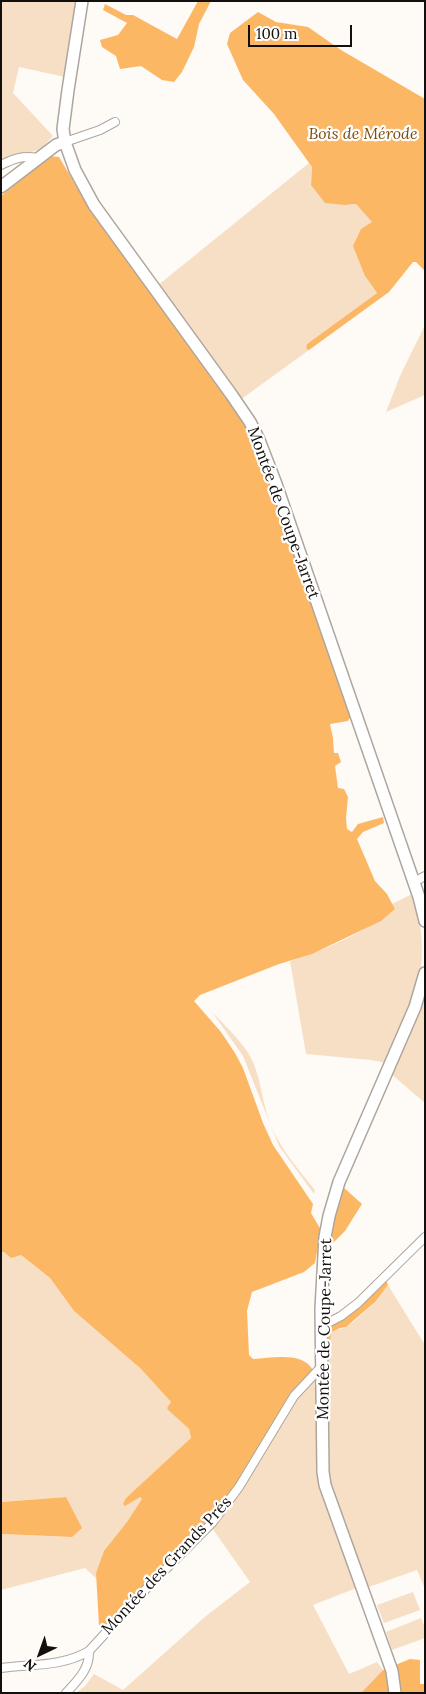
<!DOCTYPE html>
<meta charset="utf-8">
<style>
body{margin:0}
#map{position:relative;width:426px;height:1694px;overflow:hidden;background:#fefaf6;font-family:Lora,serif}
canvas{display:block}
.frame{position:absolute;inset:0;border:2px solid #120f0c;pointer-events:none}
.north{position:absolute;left:15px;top:1629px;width:50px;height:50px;-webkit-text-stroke:4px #fff;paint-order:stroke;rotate:222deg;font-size:14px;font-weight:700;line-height:20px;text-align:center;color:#120f0c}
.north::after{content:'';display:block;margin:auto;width:18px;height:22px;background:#120f0c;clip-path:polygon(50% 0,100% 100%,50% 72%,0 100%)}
.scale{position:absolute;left:248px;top:25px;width:104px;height:22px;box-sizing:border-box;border:2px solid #120f0c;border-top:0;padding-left:6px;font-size:15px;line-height:18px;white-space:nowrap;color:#120f0c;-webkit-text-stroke:4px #fff;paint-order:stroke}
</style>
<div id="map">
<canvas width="426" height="1694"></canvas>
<div class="frame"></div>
<div class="north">N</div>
<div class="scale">100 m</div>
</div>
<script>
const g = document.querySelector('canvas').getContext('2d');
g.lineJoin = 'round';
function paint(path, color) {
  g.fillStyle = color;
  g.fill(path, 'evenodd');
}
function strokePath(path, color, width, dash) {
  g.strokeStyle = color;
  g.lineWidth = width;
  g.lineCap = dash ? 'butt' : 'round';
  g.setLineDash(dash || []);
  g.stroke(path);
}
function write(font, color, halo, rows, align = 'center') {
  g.font = font + ' Lora,serif';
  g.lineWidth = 4.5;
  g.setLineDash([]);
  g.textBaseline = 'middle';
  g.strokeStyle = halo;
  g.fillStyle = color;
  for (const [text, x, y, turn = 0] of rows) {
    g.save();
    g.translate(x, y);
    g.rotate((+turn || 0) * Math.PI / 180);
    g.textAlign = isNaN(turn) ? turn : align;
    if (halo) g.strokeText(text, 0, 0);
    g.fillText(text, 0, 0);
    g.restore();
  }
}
const green = new Path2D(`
 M1 1H78L65 77 19 67 13 93 53 136 41 149 1 162Z
 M309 163 312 167 311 185 345 205 356 204 373 223 365 276 377 293 307 344 306 349 309 350 240 400 157 286Z
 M425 325V395L386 412 400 376Z
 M414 893C422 926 426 959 416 992 409 1016 396 1040 386 1063L371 1060 306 1054 290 961C323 951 368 931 394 909L392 904Z
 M425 990V1103L390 1073Z
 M212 1012C229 1030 249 1047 256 1070 262 1089 264 1108 271 1126 281 1150 299 1170 315 1190L314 1194 279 1146 243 1056Z
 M4 1251 21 1255 50 1278 74 1311 141 1369 172 1403 167 1408 168 1410 189 1429 191 1439 126 1498 140 1497 142 1499 96 1572 97 1579 85 1568 1 1590V1534L72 1537 66 1497 1 1502V1252Z
 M388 1285 425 1345V1589L417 1570 366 1588 329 1483 325 1438 326 1346 329 1345 332 1332C337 1329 343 1329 347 1326 361 1318 378 1298 388 1285Z
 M314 1380 317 1381 319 1447 359 1587 313 1605 349 1674 377 1662 383 1670 361 1693H76L85 1686 94 1674 123 1690 206 1616 250 1582 212 1528C230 1506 247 1484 261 1459 277 1433 289 1399 314 1380Z
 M413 1592 420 1610 384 1623 377 1605Z
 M421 1618 425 1628V1638L392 1650 386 1632Z`);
const forest = new Path2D(`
 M198 1H211L199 24 194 47 182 72 174 82 162 80 141 66 120 69 116 56 102 47 100 40 118 35 127 23 103 10 105 4 126 15H133L177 39Z
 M258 12 276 22 308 27 341 50 425 99V271L416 262H413L389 292 309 350 306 349 307 344 377 293 365 276 353 246 361 229 372 222 356 204 345 205 325 203 311 185 312 167 274 114 243 80 227 44 230 33Z
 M50 156 59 157 78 189 233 406 249 432 259 454 351 716 348 721 330 724 333 738 334 753H338L341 762 335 766 338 788 344 789 348 797 346 818 347 829 352 832 358 824 383 817 384 823 363 832 357 839 375 881 387 894 395 909 381 921 312 954 279 964 200 995 194 1001 221 1032 235 1053 243 1068 263 1123 273 1145 313 1204 311 1213 321 1230 315 1263 304 1272 252 1292 247 1311 249 1355 253 1359C272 1358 302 1351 313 1370L291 1395 239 1482 221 1506 207 1523 180 1548 145 1584 104 1631 99 1626 96 1573 104 1551 127 1522 142 1499 140 1497 125 1506 123 1504 126 1498 191 1438 189 1429 168 1410 167 1408 171 1402 141 1369 74 1311 50 1278 21 1255 11 1258 4 1252H1V196Z
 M343 1187 362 1204 345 1231 331 1245V1225Z
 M386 1280 388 1285 375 1302 346 1327 340 1328 332 1332 329 1345 326 1346 327 1332 331 1327Z
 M66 1497 82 1528 72 1537 1 1534V1502Z
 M410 1659 420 1660V1684H425V1693H361L383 1670Z`);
const street = new Path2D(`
 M65 142 100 130 115 122
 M1 165C13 159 23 155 37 158
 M414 882 425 876
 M322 1326 341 1316 358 1303 425 1237
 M1 1668C31 1664 62 1667 89 1651L145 1590 212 1523 239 1487 294 1396 322 1366
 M66 1693C77 1681 90 1669 89 1651`);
const secondary = new Path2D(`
 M82 1 68 90 63 129 65 142 75 170 94 205 231 394 250 422 259 440 276 484 419 897 425 921
 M1 187 56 145 65 142
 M395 1693 392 1671 325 1485 323 1472 321 1309 325 1237 329 1216 339 1182 415 1007 425 973`);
const parkNames = [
 ["Bois de Mérode",363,134]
];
const streetNames = [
 ["Montée de Coupe-Jarret",283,513,70],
 ["Montée de Coupe-Jarret",325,1329,-89],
 ["Montée des Grands Prés",167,1566,-47]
];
paint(green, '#f7dfc6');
paint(forest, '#fcb765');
strokePath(street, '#aea69d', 10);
strokePath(secondary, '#aea69d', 14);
strokePath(street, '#fff', 8);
strokePath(secondary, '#fff', 11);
write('italic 16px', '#7a4d0d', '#fff', parkNames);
write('16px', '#120f0c', '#fff', streetNames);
</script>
